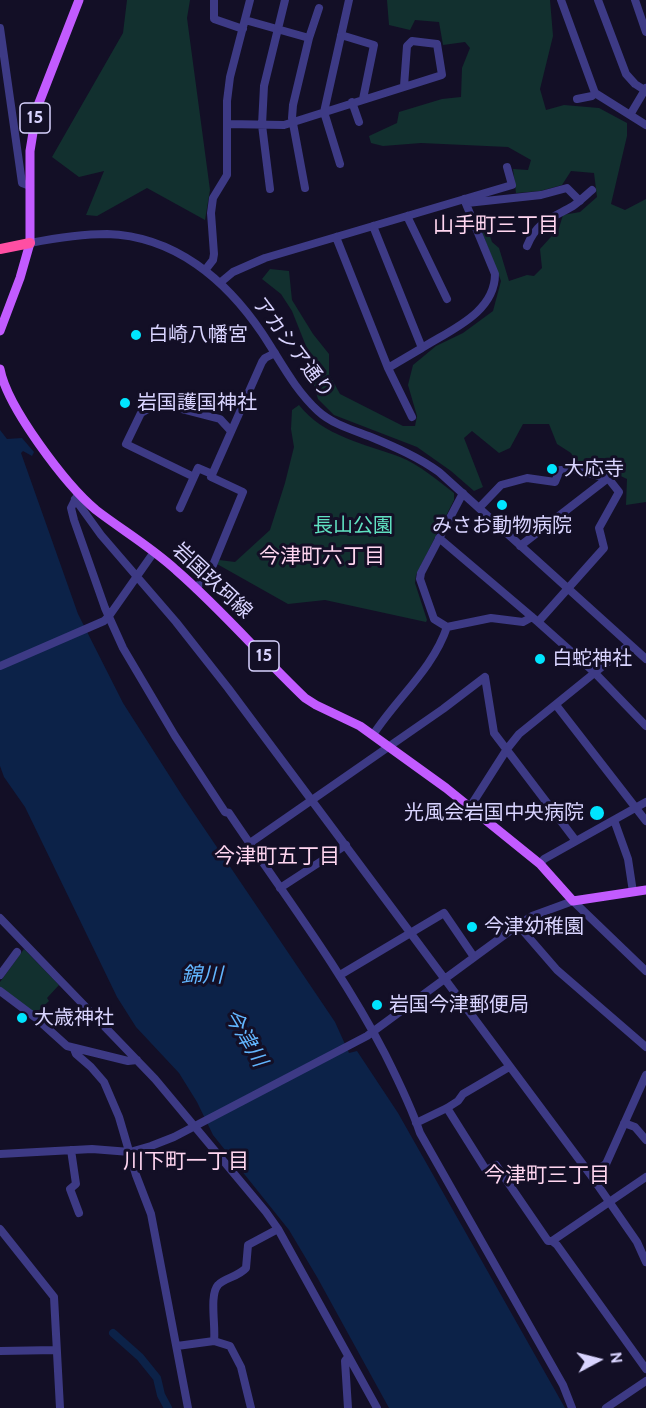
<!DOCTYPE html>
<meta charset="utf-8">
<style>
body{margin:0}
#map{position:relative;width:646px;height:1408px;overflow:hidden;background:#130f26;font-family:Cabin,sans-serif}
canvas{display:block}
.north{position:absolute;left:568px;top:1330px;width:60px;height:60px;-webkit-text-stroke:4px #130f26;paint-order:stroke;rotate:83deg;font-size:16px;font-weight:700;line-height:24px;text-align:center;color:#d9d4ff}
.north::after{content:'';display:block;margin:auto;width:21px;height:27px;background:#d9d4ff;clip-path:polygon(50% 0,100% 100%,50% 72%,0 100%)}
</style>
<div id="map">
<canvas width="646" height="1408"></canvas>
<div class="north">N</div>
</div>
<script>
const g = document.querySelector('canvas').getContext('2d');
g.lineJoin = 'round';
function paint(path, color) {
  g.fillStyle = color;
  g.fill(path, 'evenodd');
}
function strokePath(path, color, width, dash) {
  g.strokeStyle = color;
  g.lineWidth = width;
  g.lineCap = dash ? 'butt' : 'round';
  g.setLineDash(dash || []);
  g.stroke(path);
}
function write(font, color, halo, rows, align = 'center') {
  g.font = font + ' Cabin,"Noto Sans JP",sans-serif';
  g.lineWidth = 6;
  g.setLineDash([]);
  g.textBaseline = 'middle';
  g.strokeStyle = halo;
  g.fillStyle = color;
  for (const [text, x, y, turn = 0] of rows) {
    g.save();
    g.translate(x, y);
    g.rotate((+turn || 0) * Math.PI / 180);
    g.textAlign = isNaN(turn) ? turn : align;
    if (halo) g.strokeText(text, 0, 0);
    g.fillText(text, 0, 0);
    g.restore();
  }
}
const green = new Path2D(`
 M127 0H190L187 18 210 190 205 220 147 188 97 216 86 215 104 171 79 177 52 157 123 33Z
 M387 0H550L553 36 540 89 546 110 564 105 599 108 627 123V136L611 204 625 210 646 199V502L626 505 627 479 612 472 579 466 571 453 557 444 549 424H523L510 448 499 453 472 431 464 438 483 487 474 491 451 471 417 447 334 415 318 399 309 369 308 351 292 311 281 294 262 279 270 269 289 271 292 300 313 334 329 354V374L340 394 403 426H415L417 416 408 385 413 365 436 346 463 333 493 311 501 281 482 232 479 218 484 219 492 242 499 248 509 281 527 275 534 276 542 268 540 249 559 228 563 215 580 212 597 197 594 173 571 171 562 185 540 191 516 193 513 169 528 170 531 160 508 147 421 143 383 146 371 143 369 136 397 123 399 112 442 99 461 97 462 68 470 48 465 42 443 45 439 22 415 20 410 30 389 25Z
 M299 405C323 436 365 444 400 457 420 465 437 480 454 493V500L416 575 415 583 427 620 426 622 325 600 288 604 217 564 219 560 235 562 270 530 285 483 294 447 291 429 292 410Z
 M24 949 59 985 47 998 49 1001 35 1014 0 987V982Z`);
const water = new Path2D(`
 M0 430 7 439 22 438 34 452 32 456 23 451 21 453 78 614 123 703 183 797 335 1022 349 1053 357 1051 398 1113 565 1408H389L317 1277 289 1230 213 1135 197 1102 179 1073 136 1027 117 997 25 807 4 777 0 766Z`);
const canal = new Path2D(`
 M113 1333 140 1357 157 1378 161 1395 168 1408`);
const minor = new Path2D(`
 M214 0V19L243 29
 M561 0 595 93 646 125
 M598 0 626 74 635 84 646 91
 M635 0 646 32
 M245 20 309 38
 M0 28 22 183 30 186
 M341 35 374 45 363 99
 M577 99 592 96 595 93
 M352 102 359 122
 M630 115 646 88
 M227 124 284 125 442 75 437 44 412 41 407 46 404 86
 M340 164 324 112 349 0
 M305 188 292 118 293 105 309 38 319 8
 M270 189 262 125 264 86 285 0
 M467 203 541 195 567 188 580 201
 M407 216 447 299
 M373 226 422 348 388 368
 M336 237 388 368 412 417
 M30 243C56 238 81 234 107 234 175 236 226 280 262 333 280 360 294 389 318 411 332 424 353 430 371 437 395 447 418 457 439 472L646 659
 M527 246C537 221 552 218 573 206 580 201 586 195 592 190
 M206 269 213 260 214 254 211 213 213 198 227 175V101L230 77 250 0
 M221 282 233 272 265 258 512 185 507 167
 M422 348C450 330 495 313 495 274L464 199
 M194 477 126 444 141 413 158 403 220 419 231 431
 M463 493 421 573 420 579 434 619 447 627 491 618 523 622 532 617
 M78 494 71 508 74 520 105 608 123 648 175 736 225 812 229 813C282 892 341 969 385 1054 398 1080 411 1106 420 1133L563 1385 572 1408
 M75 499 101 535 176 622 228 688 590 1174 637 1242 646 1262
 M180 508 198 468 212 474
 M479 508 501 485 527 478 555 482 560 470H576L608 478 619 492 599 528 604 548 538 622
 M439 538 538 622 594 672 646 726
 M520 546 608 478
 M196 589 213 565 243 492 211 477 262 362 265 358 275 353
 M0 666 104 621 109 616 154 552
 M556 705 646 821
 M373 735C396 699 433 669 447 627
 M470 807 507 749 519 734 629 645
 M614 820 628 859 633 892
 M250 843 443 709 485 677 494 733 576 841
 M540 864 544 859 646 802
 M280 888 346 845
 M0 918 155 1079 266 1212 278 1229 377 1408
 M518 925 557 970 646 1047
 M0 975 17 952
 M340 975 444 913 474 957
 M0 991 36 1018 67 1046 128 1061 137 1060
 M74 1049 76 1054 91 1067 104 1082 119 1117 136 1175 151 1214 188 1408
 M447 1108 486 1170 496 1165 548 1241H552L557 1245 646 1369
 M416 1123 447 1108 458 1101 463 1094 509 1067
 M624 1123 635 1127 646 1140
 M71 1150 76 1184 70 1189 79 1213
 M0 1154 92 1149 130 1152 151 1146 174 1137 367 1036 518 925 532 916 573 901 646 971
 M590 1174 606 1164 646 1075
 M0 1229 54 1297 60 1408
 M552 1241 646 1177
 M214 1341C216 1327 209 1295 218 1285 224 1278 238 1277 246 1268L248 1245 278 1229
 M177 1346 214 1341 230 1346 241 1367 251 1408
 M0 1351 56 1350
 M348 1357 345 1361 348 1408
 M606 1408 646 1381`);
const major = new Path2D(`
 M0 331 20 278 30 243V151L37 108 79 0
 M0 369C7 407 66 485 96 510 122 530 151 547 176 570 222 610 261 656 305 698L316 705 360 726 446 788 540 864 573 901 646 890`);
const highway = new Path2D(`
 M0 249 30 243`);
const markers = [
 [136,335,6,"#00e5ff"],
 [125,403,6,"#00e5ff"],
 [552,469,6,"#00e5ff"],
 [502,505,6,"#00e5ff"],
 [540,659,6,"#00e5ff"],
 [597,813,8,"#00e5ff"],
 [472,927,6,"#00e5ff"],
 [377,1005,6,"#00e5ff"],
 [22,1018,6,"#00e5ff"]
];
const shields = [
 [35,118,30],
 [264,656,30]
];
const shieldNames = [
 ["15",35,118],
 ["15",264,656]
];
const poiNames = [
 ["白崎八幡宮",148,335],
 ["岩国護国神社",137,403],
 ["大応寺",564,469],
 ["みさお動物病院",502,526,"center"],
 ["白蛇神社",552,659],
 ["光風会岩国中央病院",584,813,"right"],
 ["今津幼稚園",484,927],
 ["岩国今津郵便局",389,1005],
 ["大歳神社",34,1018]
];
const streetNames = [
 ["アカシア通り",293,348,53],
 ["岩国玖珂線",212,581,43]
];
const parkNames = [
 ["長山公園",353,526]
];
const neighbourhoodNames = [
 ["山手町三丁目",496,226],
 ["今津町六丁目",322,557],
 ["今津町五丁目",277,857],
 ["川下町一丁目",186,1162],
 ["今津町三丁目",547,1176]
];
const waterNames = [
 ["錦川",202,976],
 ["今津川",245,1038,59]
];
paint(green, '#12302f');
paint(water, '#0c2248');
strokePath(canal, '#0c2248', 8);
strokePath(minor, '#3d3a85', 8);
strokePath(major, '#c25bff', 9);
strokePath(highway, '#ff4fa3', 10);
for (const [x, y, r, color] of markers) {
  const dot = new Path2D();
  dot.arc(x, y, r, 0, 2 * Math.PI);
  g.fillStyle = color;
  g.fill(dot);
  strokePath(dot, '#130f26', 2);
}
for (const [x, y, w] of shields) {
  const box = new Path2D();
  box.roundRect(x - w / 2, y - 15, w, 30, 4.5);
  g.fillStyle = '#130f26';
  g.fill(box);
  strokePath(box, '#d9d4ff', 1.5);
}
write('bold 18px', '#d9d4ff', null, shieldNames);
write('20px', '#d9d4ff', '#130f26', poiNames, 'left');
write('20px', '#d9d4ff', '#130f26', streetNames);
write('20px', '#5fe0c0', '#130f26', parkNames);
write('21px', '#ffd6f0', '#130f26', neighbourhoodNames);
write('italic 21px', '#62b6ff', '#130f26', waterNames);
</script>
